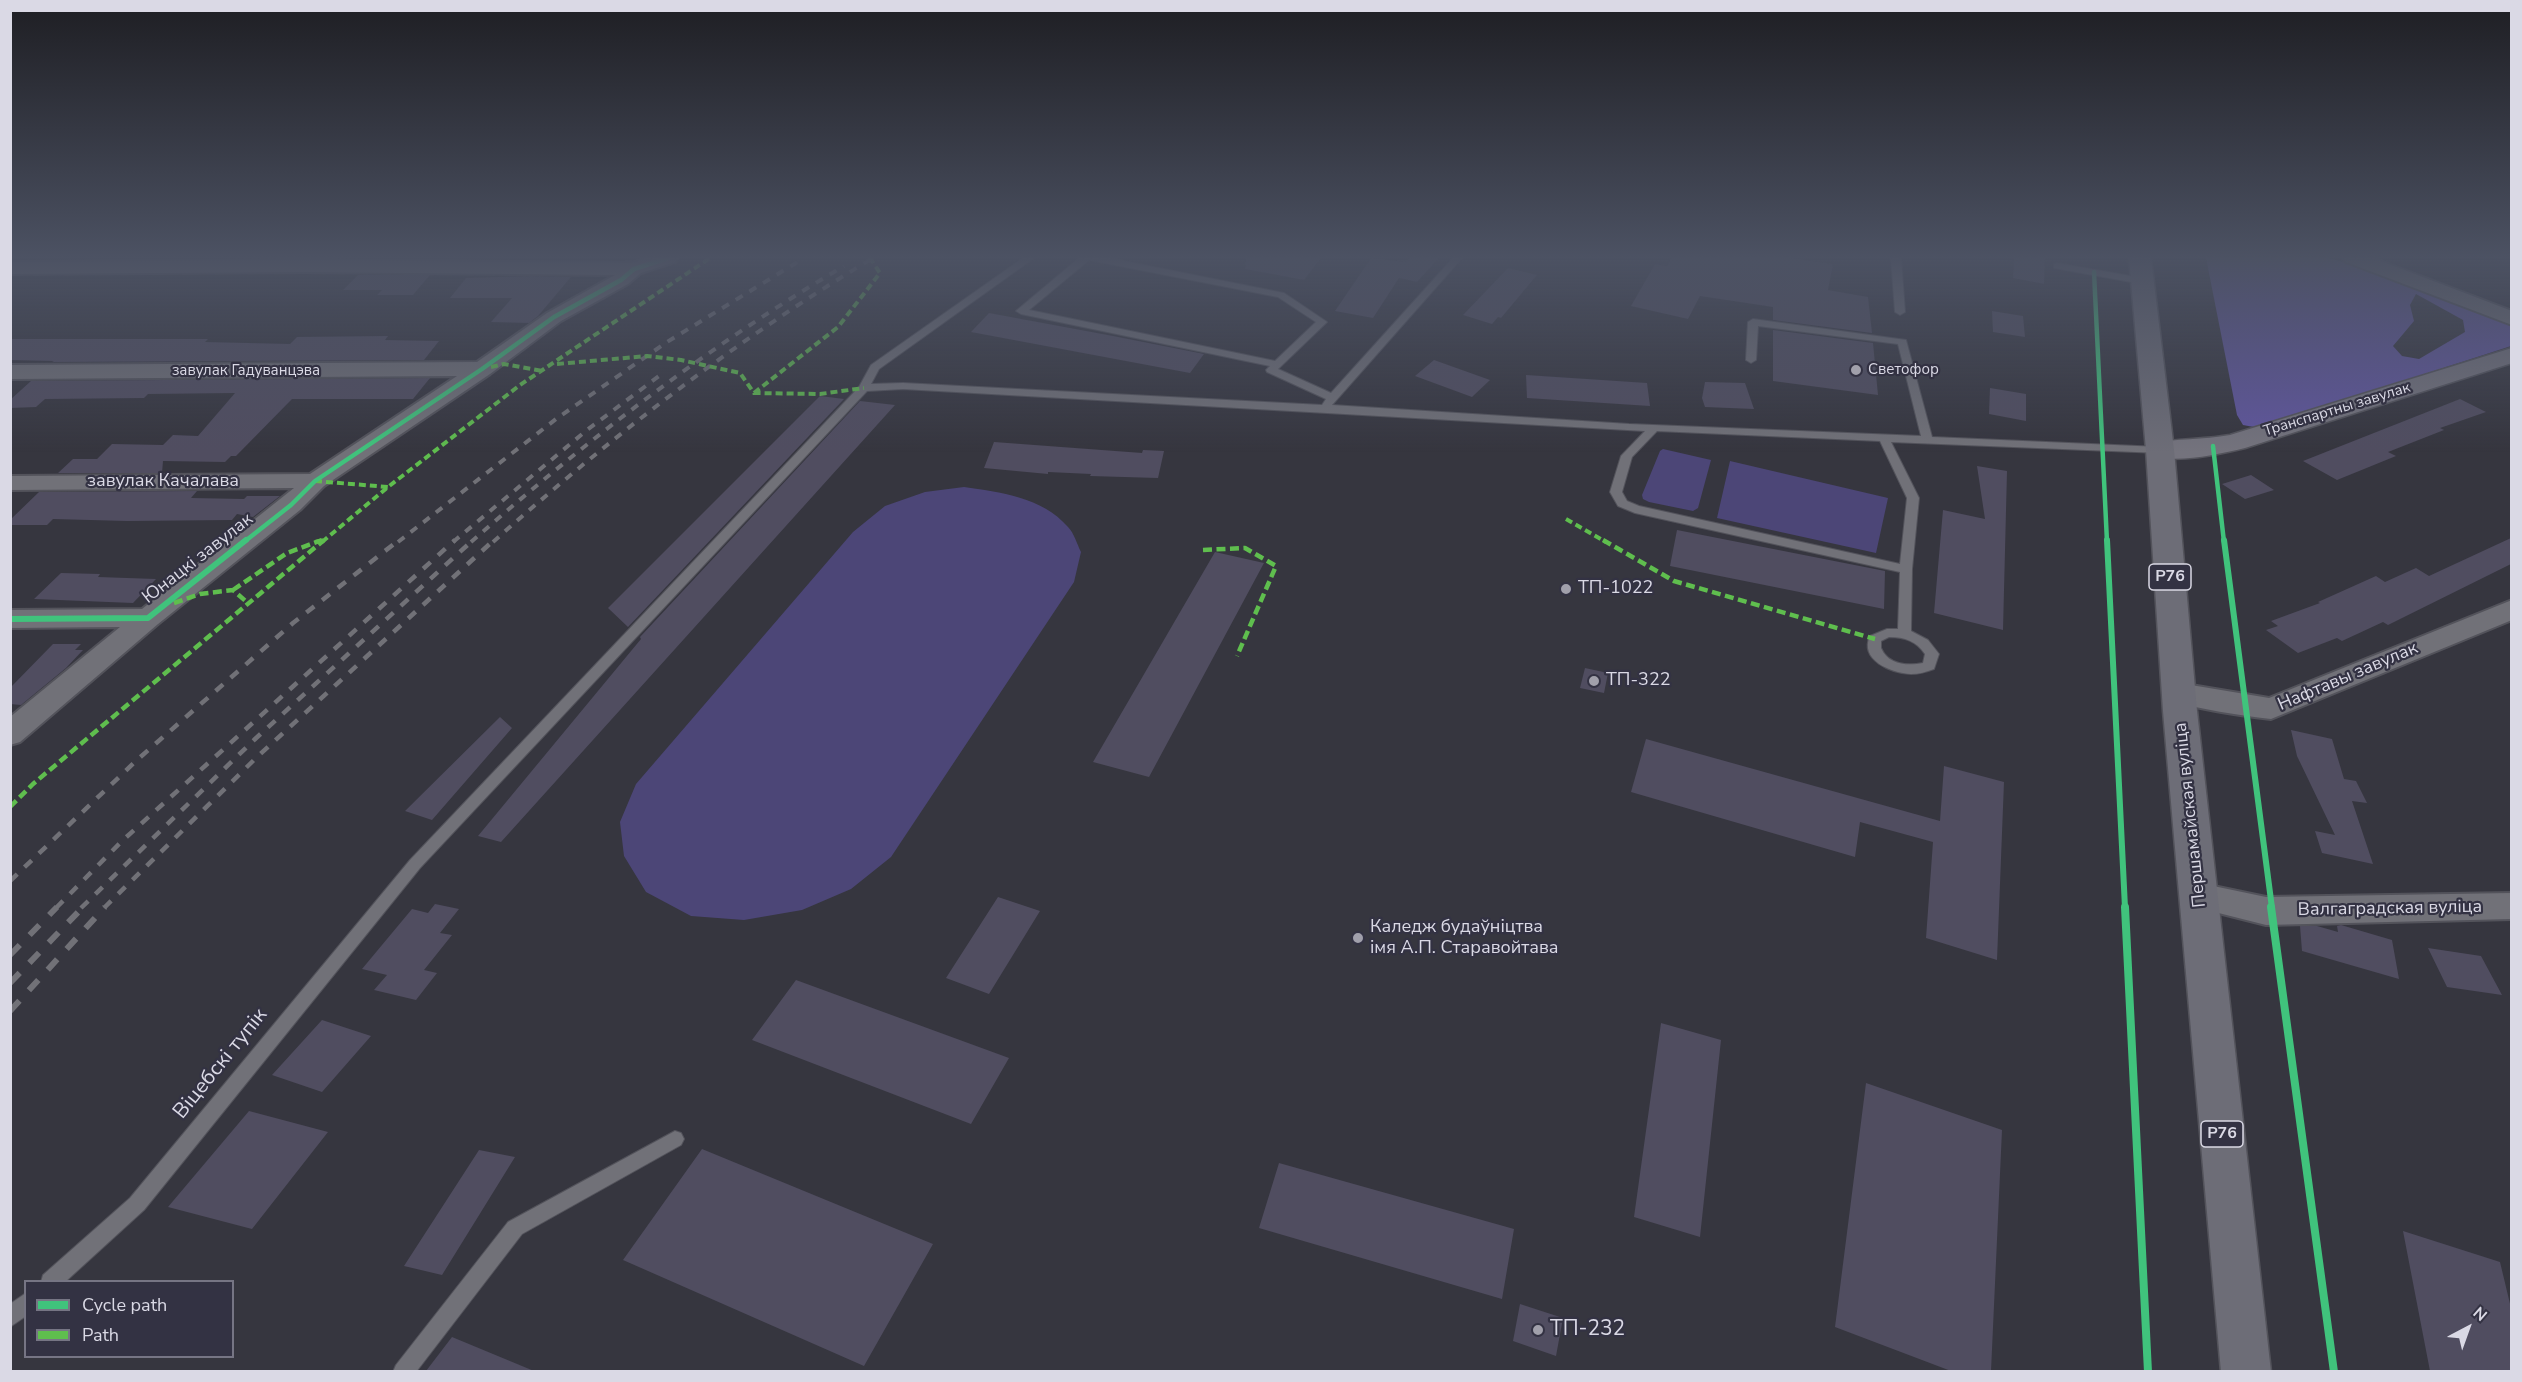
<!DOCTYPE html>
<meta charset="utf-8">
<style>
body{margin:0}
#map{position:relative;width:2522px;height:1382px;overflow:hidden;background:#36363f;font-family:"Nunito Sans",sans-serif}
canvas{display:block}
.frame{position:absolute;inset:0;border:12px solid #dad9e5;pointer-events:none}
.legend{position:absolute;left:24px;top:1280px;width:210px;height:78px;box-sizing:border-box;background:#333243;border:2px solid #767584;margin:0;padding:8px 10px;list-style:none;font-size:18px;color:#dad9e5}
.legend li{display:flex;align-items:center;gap:12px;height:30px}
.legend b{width:30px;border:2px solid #767584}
.north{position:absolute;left:2438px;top:1298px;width:60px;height:60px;-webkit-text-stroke:4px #333243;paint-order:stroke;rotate:41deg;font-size:16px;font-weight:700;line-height:24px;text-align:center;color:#dad9e5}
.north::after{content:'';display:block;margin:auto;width:21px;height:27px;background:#dad9e5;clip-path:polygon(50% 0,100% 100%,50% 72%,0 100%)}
</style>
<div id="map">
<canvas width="2522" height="1382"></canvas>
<div class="frame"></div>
<ul class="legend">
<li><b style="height:8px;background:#40c37c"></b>Cycle path</li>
<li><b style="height:8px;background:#5fbe4e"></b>Path</li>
</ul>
<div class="north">N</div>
</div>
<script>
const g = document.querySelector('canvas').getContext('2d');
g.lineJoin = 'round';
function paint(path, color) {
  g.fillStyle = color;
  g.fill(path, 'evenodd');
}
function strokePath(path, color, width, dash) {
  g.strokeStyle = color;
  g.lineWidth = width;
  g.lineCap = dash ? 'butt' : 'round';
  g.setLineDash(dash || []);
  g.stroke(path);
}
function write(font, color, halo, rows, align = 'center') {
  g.font = font + ' "Nunito Sans",sans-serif';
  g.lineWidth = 4.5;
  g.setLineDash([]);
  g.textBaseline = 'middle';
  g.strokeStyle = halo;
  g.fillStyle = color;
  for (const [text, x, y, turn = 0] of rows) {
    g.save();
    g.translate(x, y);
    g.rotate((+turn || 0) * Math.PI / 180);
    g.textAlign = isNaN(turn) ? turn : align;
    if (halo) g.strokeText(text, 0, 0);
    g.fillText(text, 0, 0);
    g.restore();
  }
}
const green = new Path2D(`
 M1663 449 1711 460 1698 508 1693 511 1649 502 1643 499 1642 495 1660 451Z
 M1730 461 1888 498 1876 553 1717 518Z
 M964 487C1000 492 1042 497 1068 527 1074 533 1077 544 1081 552L1074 582 891 857 851 889 802 910 744 920 691 916 646 892 624 856 620 822 636 784 853 532 885 506 925 492Z`);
const forest = new Path2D(`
 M2206 258H2328L2337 260 2396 279 2511 325V346L2259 428 2243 425 2237 415ZM2416 294 2463 320 2465 332 2419 359 2402 356 2393 346 2414 321 2410 305Z`);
const building = new Path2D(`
 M1246 258H1321L1304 280 1245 269Z
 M1371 258 1406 262 1409 258H1439L1417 282 1399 278 1373 318 1335 311Z
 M1671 258H1791L1833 264 1828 290 1868 297 1872 333 1773 320V307L1700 296 1688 319 1631 306 1655 264 1667 266Z
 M2014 258H2045L2044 284 2013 278Z
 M1508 268 1537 275 1501 318 1498 317 1492 324 1463 315Z
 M358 275H430L413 295H377L382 290H343Z
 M531 276 571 277 538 316 529 323 491 322 512 298H450L466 278Z
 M1992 311 2023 316 2025 337 1993 332Z
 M989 313 1113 336 1204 354 1190 373 971 332Z
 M1773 330 1873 343 1878 395 1773 381Z
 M388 336 385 340 439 341 424 360 52 362 54 361 10 360V339H208L205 342 290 344 297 337Z
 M1434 360 1490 380 1472 397 1415 376Z
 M1526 375 1647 383 1650 406 1527 398Z
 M430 378 413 399H292L236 456H231L225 462 163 461 162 473H58L73 459H97L112 444 163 445 173 435 198 436 235 393 148 394 144 398 45 399 36 407 10 408V400L31 381Z
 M1705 382 1745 383 1754 409 1705 407 1702 398Z
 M1990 388 2026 394V421L1989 414Z
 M820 396 844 399 628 627 608 608Z
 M2460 399 2486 412 2440 428 2444 430 2388 452 2396 456 2337 480 2303 461Z
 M860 401 895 405 501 842 478 836 641 639 640 637Z
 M994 442 1142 453 1143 450 1164 451 1158 478 1090 476 1091 474 1048 472V474L984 468Z
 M1977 466 2007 471 2003 630 1934 613 1943 510 1985 519Z
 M2251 475 2274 490 2245 499 2222 484Z
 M197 491 191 498 244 499 247 496H280L253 517 237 514 232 520 127 521 53 519 47 525H10V520L39 492Z
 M1677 530 1885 571 1884 609 1670 566Z
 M2511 538V564L2388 625 2383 622 2342 641 2337 638 2298 653 2266 630 2278 626 2271 621 2320 603 2318 602 2376 576 2385 582 2416 568 2429 576Z
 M1215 552 1264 563 1149 777 1093 762Z
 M61 573 100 574 98 577 156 579 133 603 34 599Z
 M53 644H81L75 650H83L66 668 21 705 10 704V688Z
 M1585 668 1608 673 1604 693 1580 688Z
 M500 717 512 728 432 820 405 811Z
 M2291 730 2332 739 2344 779 2356 781 2367 803 2352 801 2373 864 2322 853 2315 831 2335 835 2297 756Z
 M1646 739 1940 821 1944 766 2004 782 1997 960 1926 938 1933 842 1860 822 1855 857 1631 792Z
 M998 897 1040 911 989 994 946 978Z
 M435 904 459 909 440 933 452 935 424 970 437 973 416 1000 374 990 387 975 362 969 412 909 428 913Z
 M2341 925 2392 940 2399 979 2302 951 2300 926H2317L2338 932 2337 926Z
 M2428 948 2481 956 2502 995 2447 987Z
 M796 980 1009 1058 971 1124 752 1040Z
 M322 1020 371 1036 322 1092 272 1075Z
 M1661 1023 1721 1040 1700 1237 1634 1217Z
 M1866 1083 2002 1130 1991 1371H1951L1835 1327Z
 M249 1111 328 1132 252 1229 168 1207Z
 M702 1149 933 1244 864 1366 623 1260Z
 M479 1150 515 1157 442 1275 404 1266Z
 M1279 1163 1514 1229 1502 1299 1259 1228Z
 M2403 1231 2500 1262 2511 1308V1371H2430Z
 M1520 1304 1563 1318 1556 1356 1513 1341Z
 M452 1337 534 1371H426Z`);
const lane = new Path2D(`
 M1023 258H1034L879 369 871 384 903 383 1322 405 1326 399 1267 372 1266 370 1270 366 1021 314 1016 311 1079 258H1109L1284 293 1327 322 1278 369 1331 393 1453 258H1462L1332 405 1629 424 1921 436 1898 344 1758 326 1756 360 1751 363 1746 360 1748 322 1753 319 1906 340 1932 437 2160 447 2166 450 2160 453 1891 442 1919 498 1912 569 1911 631 1928 640 1939 654 1934 669C1926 672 1919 674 1911 674 1891 673 1859 660 1870 636L1887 629H1898L1900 572 1635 513 1618 506 1610 492 1621 456 1645 431 903 389 867 391 420 868 144 1210 65 1282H41L43 1275 130 1198 410 860 859 387 871 365ZM1089 260 1278 297 1316 322 1275 361 1029 310ZM1657 431 1880 441 1907 498 1900 564 1639 506 1627 501 1622 492 1632 457ZM1889 637C1905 637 1916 641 1925 654L1923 663C1908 666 1888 665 1881 648V641Z
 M1891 258H1901L1905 312 1900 315 1895 312Z
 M2057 263 2142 278 2147 281 2142 284 2054 268V264Z
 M675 1131 681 1133 684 1139 681 1145 522 1234 416 1372H393L396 1365 508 1222Z
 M26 1293V1316L10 1327V1304Z`);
const street = new Path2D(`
 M647 258H678L675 262 641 273 628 284 561 321 490 374 324 486 300 510 158 624 20 742 10 745V717L120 627 10 628V610L142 609 294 488 10 490V476L310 474 457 376 10 379V365L477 362 547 313 615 275 305 272 10 274V262L305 260 632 263Z
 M2343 258H2373L2512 311V325L2346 262Z
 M2512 600V620L2271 719C2237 715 2202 710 2169 700L2165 693 2169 686 2179 683 2269 698Z
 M2199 883 2266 897 2512 893V919L2266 925 2187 905 2183 896 2187 887Z`);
const secondary = new Path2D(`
 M2512 348V363L2245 448C2216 455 2179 463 2150 456L2146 450 2150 444C2176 438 2203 440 2230 435Z`);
const primary = new Path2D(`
 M2129 258H2151L2174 450 2197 711 2271 1372H2221L2163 711 2146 450Z`);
const railFar2 = new Path2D(`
 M398 542 556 419 667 342 804 258
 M453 542 587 430 659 376
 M471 542C588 439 710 345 844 266
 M493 542C612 436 736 340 873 258`);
const railFar1 = new Path2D(`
 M10 881 137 760 293 623 399 540
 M56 908 122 841 455 540
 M81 908 254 740 473 540
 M104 908 258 756 494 540`);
const rail = new Path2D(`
 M10 955 57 907
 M10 983 83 907
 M10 1011 105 907`);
const quietFar1 = new Path2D(`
 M557 364 647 356 681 360 740 373 754 393 820 394 864 388
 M491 367 504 364 542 371
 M754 393 838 327 880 273 870 258
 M315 481 388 487
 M1566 519 1606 542
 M315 542 324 540
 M322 542 388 487 520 385 710 258`);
const quiet = new Path2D(`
 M1603 540 1674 581 1875 639
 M1203 550 1245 548 1276 566 1237 656
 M233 590 287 553 322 540
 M174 603 200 594 233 590 249 604
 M10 807 33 784 324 540`);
const cyclewayFar2 = new Path2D(`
 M2094 272 2107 542
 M2213 446 2224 542
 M244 542 291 505 315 481 482 369 554 317 621 280 634 269 668 258`);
const cyclewayFar1 = new Path2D(`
 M2107 540 2125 908
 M2224 540 2272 908
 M10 619 148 618 246 540`);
const cycleway = new Path2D(`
 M2125 907 2148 1372
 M2271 907 2334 1372`);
const markers = [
 [1856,370,6,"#a1a0ab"],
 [1566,589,6,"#a1a0ab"],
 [1594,681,6,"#a1a0ab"],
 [1358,938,6,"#a1a0ab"],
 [1538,1330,6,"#a1a0ab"]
];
const farPoinames = [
 ["Светофор",1868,370]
];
const farStreetnames = [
 ["завулак Гадуванцэва",246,371],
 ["Транспартны завулак",2337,410,-17]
];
const shields = [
 [2170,577,42],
 [2222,1134,42]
];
const shieldNames = [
 ["Р76",2170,577],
 ["Р76",2222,1134]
];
const streetNames = [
 ["завулак Качалава",163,482],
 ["Юнацкі завулак",198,559,-38],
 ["Нафтавы завулак",2348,677,-23],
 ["Першамайская вуліца",2191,815,-96],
 ["Валгаградская вуліца",2390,909,-1]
];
const poiNames = [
 ["ТП-1022",1578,589],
 ["ТП-322",1606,681],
 ["Каледж будаўніцтва",1370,928],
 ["імя А.П. Старавойтава",1370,949]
];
const nearStreetnames = [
 ["Віцебскі тупік",221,1064,-51]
];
const nearPoinames = [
 ["ТП-232",1550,1330]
];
paint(green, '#4c4677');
paint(forest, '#60569e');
paint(building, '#504d60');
strokePath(lane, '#53535b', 2);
strokePath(street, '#53535b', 4);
strokePath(secondary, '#53535b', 3);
strokePath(primary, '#53535b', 3);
paint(lane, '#717178');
paint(street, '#717178');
paint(secondary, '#74737d');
paint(primary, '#6d6d77');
strokePath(railFar2, '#717177', 4, [8, 8]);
strokePath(railFar1, '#717177', 4.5, [10, 10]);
strokePath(rail, '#717177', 6, [14, 14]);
strokePath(quietFar1, '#5fbe4e', 4, [7, 4]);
strokePath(quiet, '#5fbe4e', 4.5, [9, 4.5]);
strokePath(cyclewayFar2, '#40c37c', 4.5);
strokePath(cyclewayFar1, '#40c37c', 6);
strokePath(cycleway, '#40c37c', 8);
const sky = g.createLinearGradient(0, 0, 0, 452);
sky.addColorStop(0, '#1e1e23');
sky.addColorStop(0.57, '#4c5263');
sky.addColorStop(1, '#4c526300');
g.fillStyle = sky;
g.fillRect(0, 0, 2522, 452);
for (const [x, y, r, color] of markers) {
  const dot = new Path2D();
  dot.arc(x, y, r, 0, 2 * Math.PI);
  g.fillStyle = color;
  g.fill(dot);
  strokePath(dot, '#333243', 2);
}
write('15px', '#dad9e5', '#333243', farPoinames, 'left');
write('15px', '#dad9e5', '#333243', farStreetnames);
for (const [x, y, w] of shields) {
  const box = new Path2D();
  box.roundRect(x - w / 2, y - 13, w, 26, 4.5);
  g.fillStyle = '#333243';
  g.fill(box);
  strokePath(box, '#dad9e5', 1.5);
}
write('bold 16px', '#dad9e5', null, shieldNames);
write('18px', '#dad9e5', '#333243', streetNames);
write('18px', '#dad9e5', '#333243', poiNames, 'left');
write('21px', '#dad9e5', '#333243', nearStreetnames);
write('21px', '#dad9e5', '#333243', nearPoinames, 'left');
</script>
